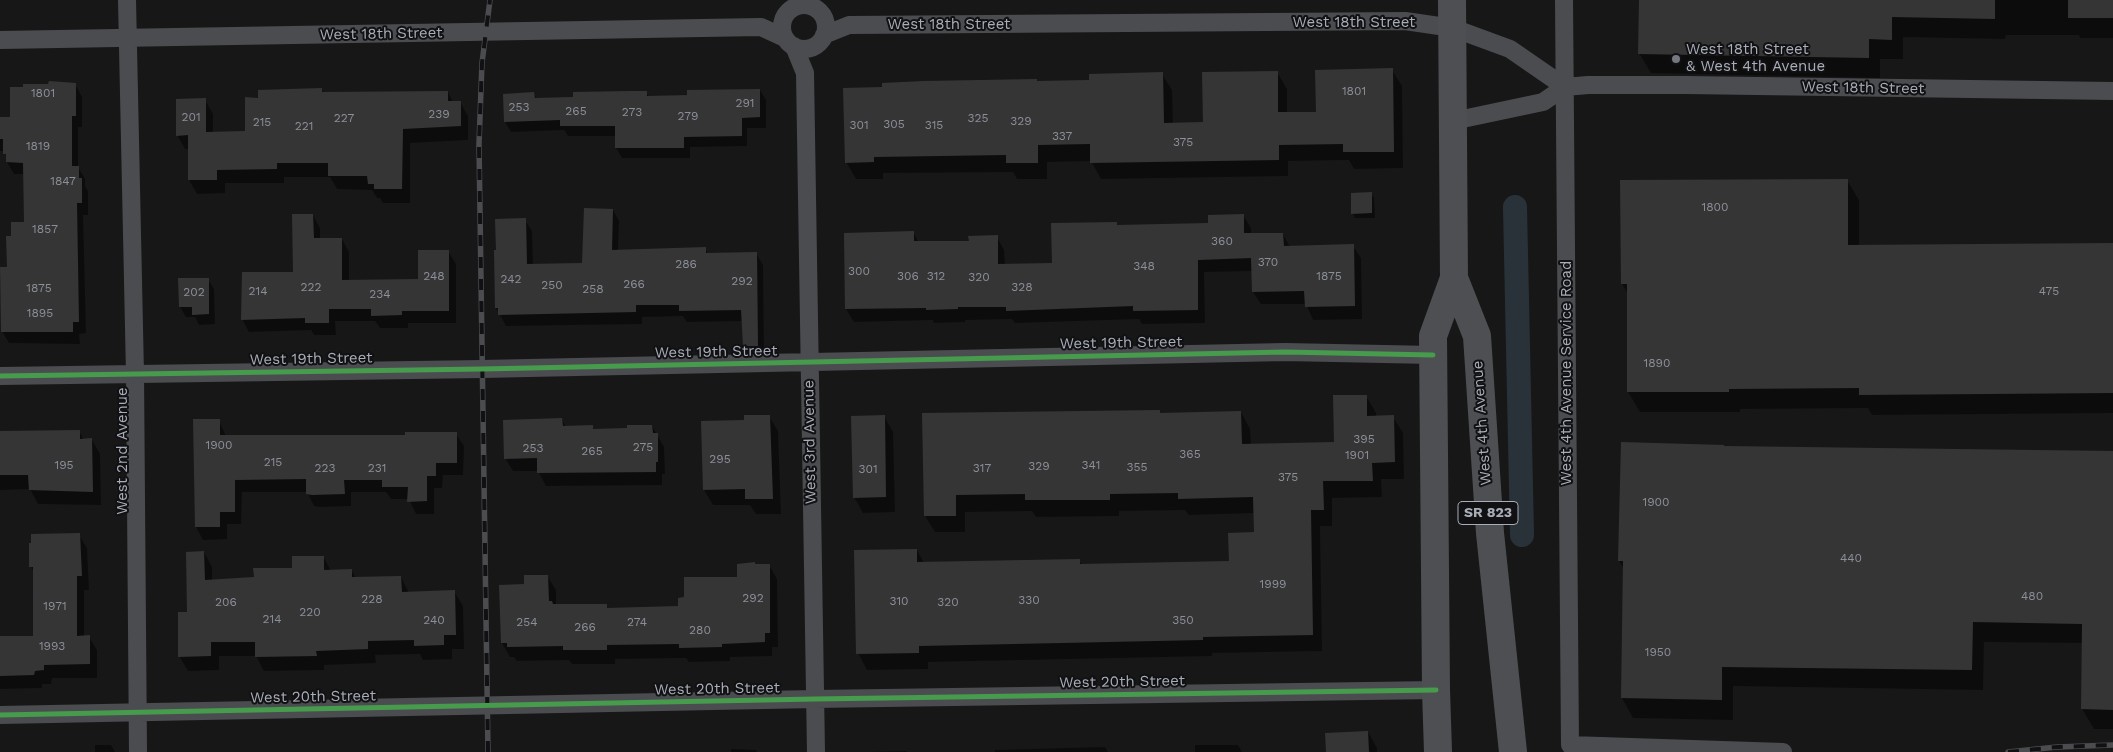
<!DOCTYPE html>
<style>
body{margin:0}
canvas{display:block;background:#171717}
</style>
<canvas width="2113" height="752"></canvas>
<script>
const g = document.querySelector('canvas').getContext('2d');
g.lineJoin = 'round';
function paint(path, color) {
  g.fillStyle = color;
  g.fill(path, 'evenodd');
}
function strokePath(path, color, width, dash) {
  g.strokeStyle = color;
  g.lineWidth = width;
  g.lineCap = dash ? 'butt' : 'round';
  g.setLineDash(dash || []);
  g.stroke(path);
}
function write(font, color, halo, rows, align = 'center') {
  g.font = font + ' "Work Sans",sans-serif';
  g.lineWidth = 4;
  g.setLineDash([]);
  g.textBaseline = 'middle';
  g.strokeStyle = halo;
  g.fillStyle = color;
  for (const [text, x, y, turn = 0] of rows) {
    g.save();
    g.translate(x, y);
    g.rotate((+turn || 0) * Math.PI / 180);
    g.textAlign = isNaN(turn) ? turn : align;
    if (halo) g.strokeText(text, 0, 0);
    g.fillText(text, 0, 0);
    g.restore();
  }
}
const shadow = new Path2D(`
 M1640 0H2113V38H2080L2079 35H2006L2005 39 1903 37V59H1880V78L1651 73 1639 53Z
 M1392 70 1402 86 1403 168 1354 169 1349 160 1288 161V176L1101 179 1091 161 1047 162V179H1017L1013 172 883 173V179H856L846 162 1037 83 1090 81 1162 74 1172 90 1173 124 1204 123 1277 72 1287 89V114L1317 113Z
 M75 84 82 97V127H78V167L85 179V186L88 191V215H83L86 333 79 334 80 344 9 343 2 331 0 269H8L13 237 25 223 24 174H14L7 162 5 151H0V118H11Z
 M322 90 324 93 448 92 453 102H460L468 116V140L410 143V203H383L380 198H377L372 190 337 189 330 177H284V183H225V193L197 194 189 180V149H185L177 135 205 100 213 114V133H246L260 99Z
 M760 90 766 100V128H747V146L690 147V158H622L616 148V136H568L564 130 511 132 505 122 534 94 537 99 575 98 646 92 649 97Z
 M1847 180 1859 200V246L2113 244V413L1872 415 1868 408 1740 409V412H1640L1628 392V294L1622 284Z
 M1371 193 1374 198 1375 218H1355L1352 213Z
 M613 210 619 221 618 251 705 248 708 254 756 253 763 265 764 357 751 358 744 346 743 321 687 322 683 316 642 317V324L506 326 496 308 525 220 532 231 533 266 583 265Z
 M313 215 320 228V240L342 239 349 252V281L419 280 448 251 456 264V323H408V328H380L375 321H335L336 335H314L311 330 249 332 242 319 295 273Z
 M1243 215 1251 228V234H1283L1290 247 1353 246 1361 258 1362 319 1313 320 1306 304H1261L1253 292V271L1204 272 1205 323 1142 324 1139 319 1015 323 1012 319 965 320V322L934 323 933 320 854 322 846 309 913 232 919 243 970 242 997 237 1004 250 1005 265 1053 264 1116 223 1118 227 1209 224Z
 M208 279 214 289 215 324 199 325 195 317H186L180 307Z
 M1366 396 1376 413V417H1393L1403 433 1404 479H1381L1382 497 1332 498V526H1320L1322 651 1212 653V656L928 662V669L867 670 858 653 917 550 924 563 1079 560 1082 565 1230 562 1255 533V513L1189 515 1185 510 1119 511V516L1036 517 1032 511 965 512V532H935L925 516 924 415 1159 411 1161 414 1241 412 1250 429 1251 445 1335 444Z
 M769 416 778 431 781 514H756L750 505H713L704 490 745 421Z
 M884 416 893 432 895 512 863 513 854 497Z
 M562 420 566 427 592 426 594 430H628L652 426 664 447 665 474H662V485L546 486 538 471H513L505 458Z
 M194 421H219L226 436 406 437 456 434 464 446 463 475H443L442 488H434V514H416L409 499H391L386 492H351V506L319 507 314 506 307 492H242L241 524H227V539L203 540 196 527Z
 M79 431 84 440H92L100 454 101 505 38 504 30 489 0 490V432Z
 M1724 447 2113 452V729H2094L2082 709 2083 643 1984 642 1983 690 1733 686V720L1633 718 1622 698 1624 569 1619 561Z
 M79 535 87 548 89 590H84V637H89L97 650V678H52L51 684H42V688L0 689V637H34V573L31 566Z
 M204 552 212 567V580L255 578 293 569 324 558 331 571H352L356 578 401 577 409 593 454 591 463 606 464 649H452V659L423 660 420 654 375 655 376 663 324 665V670L264 671 256 656H219V670L188 671 179 656Z
 M754 563 756 565H769L777 579 778 647H772V656L730 657V661L689 662 686 658 615 659V664H572L569 660 517 661 514 657H510L502 643 500 586H526L547 576 556 590V605H606L608 609 679 608 738 578Z
 M1368 732 1377 748V752H1327Z
 M95 745H111L115 752H95Z
 M1195 745H1238L1242 752H1195Z
 M1105 747 1108 752H995V750Z
 M731 749 756 750 757 752H731Z
 M906 751 907 752H865Z`);
const canal = new Path2D(`
 M1515 207 1522 535`);
const building = new Path2D(`
 M1639 0H1995V19L1892 17V40L1869 39V58L1638 54Z
 M2068 0H2113V18H2068Z
 M1393 68 1394 152H1343V144L1279 145V160L1090 163V144L1038 145V163H1006V155L874 157V162L845 163 843 88 882 87V83L924 81 1037 79V81L1089 80V74L1163 72 1164 123 1203 122 1202 72 1278 71V112H1316L1315 70Z
 M49 81 76 83V116H72V166H79V178H82V203H77L79 322H73V332H1L0 267H7L6 236H11V222H24L23 163 6 162V154H3V139H0V117H10V87H23V84H48Z
 M322 88V92L448 91V101H461V126L403 129 402 189H374V184H368L367 176H328V163H277V169L217 170V180H188V135L176 136V99L206 98V132L245 131V97L258 98V90Z
 M760 89V117L742 118V136L684 137V148H615V126H560V120L504 122 503 94 534 92 535 98 573 97V92L630 91H647V96L687 95V90Z
 M1848 179V245L2113 243V393L1859 395V388L1729 389V392H1627V284H1621L1620 180Z
 M1372 192V213L1351 214V193Z
 M584 208 613 209 612 250 706 247V253L757 252 758 346H743L741 310 679 311V305H636V312L498 315V308H495L494 250H496L495 219 526 218 527 264 582 263Z
 M292 214H313L314 238H342V280L418 279V250H449V311H402V315L371 316V309H329V323H305V318L241 320 242 272H293Z
 M1244 214V233H1283L1284 246 1354 244 1355 306 1305 307 1304 291 1252 292 1251 258 1198 260V310L1133 311V306L1006 311V307H958V309L926 310V308L845 309 844 233 914 231V241H969L968 236 998 235V264L1052 263 1051 223 1117 222V225L1208 223V215Z
 M178 278H209V314L192 315V307H179Z
 M1333 395H1367V416L1394 415 1395 462 1372 463 1373 481H1323L1324 510H1311L1313 635 1203 637V640L919 646V653L856 654 854 550 917 549V562L1080 559V564L1229 561 1228 533 1254 532 1253 497 1178 499V493L1110 494V500H1025V494L956 495V516H924L922 413 1160 410V413L1241 411 1242 444 1334 442Z
 M744 415H770L773 499H745V489L703 490 701 421 744 420Z
 M885 415 886 497 853 498 851 416Z
 M562 418 563 426 593 425V429L627 428V425H652L653 433H658V462H656V472L537 473V458L504 459 503 420Z
 M193 419H220V435H405V432H457V463H436V476H427V501L407 502 408 487H382V480H344L345 494 312 495 306 494V479L235 480V512H220V527H195Z
 M80 430V439L92 438 93 492 29 490 28 475H0V431Z
 M1621 442 1724 445V446L2113 451V710L2081 709 2082 624 1973 622 1972 670 1722 667V700L1621 698 1623 561H1618Z
 M80 533 82 576H77V636L90 635V664L44 665V670L35 671 34 675 0 676V636H33V567H29V543H31V534Z
 M204 551 205 580 254 577 253 568H292V556H324V570L352 569V577L401 576 402 592 455 590 456 635H444V645L414 646V640L368 641V649L316 651 317 656 255 657V642H211V656L178 657V612H187L186 552Z
 M755 562V564H770V633H765V642L722 644V647L679 648V644L607 645V650H563V646L507 647V643H501L499 585 524 584V575H548L549 601H552L553 604H607V608L678 606V598L684 597V577H737V564Z
 M1368 731 1369 752H1326L1325 733Z`);
const street = new Path2D(`
 M127 0 135 374 138 752
 M1564 0 1570 745 1783 752
 M782 27a22 22 0 1 1 44 0a22 22 0 1 1-44 0Z
 M824 35 849 25 1405 21 1453 28 1510 49 1565 87 1588 85H1686L2113 91
 M0 40 761 27 785 38
 M794 46 805 73 816 752
 M1453 121 1543 102 1565 87
 M0 376 482 369 1285 352 1433 355
 M0 715 815 699 1436 690`);
const primary = new Path2D(`
 M1454 278 1477 336 1490 533 1513 752
 M1438 752 1436 690 1433 336 1454 278 1452 0`);
const rail = new Path2D(`
 M488 752 479 144 482 63 490 0
 M2008 752 2057 747 2113 745`);
const cycleway = new Path2D(`
 M0 376 482 369 1285 352 1433 355
 M0 715 815 699 1436 690`);
const markers = [
 [1676,59,5,"#757880"]
];
const numberNames = [
 ["1801",1354,91],
 ["1801",43,93],
 ["291",745,103],
 ["253",519,107],
 ["265",576,111],
 ["273",632,112],
 ["239",439,114],
 ["279",688,116],
 ["201",191,117],
 ["227",344,118],
 ["325",978,118],
 ["329",1021,121],
 ["215",262,122],
 ["305",894,124],
 ["301",859,125],
 ["315",934,125],
 ["221",304,126],
 ["337",1062,136],
 ["375",1183,142],
 ["1819",38,146],
 ["1847",63,181],
 ["1800",1715,207],
 ["1857",45,229],
 ["360",1222,241],
 ["370",1268,262],
 ["286",686,264],
 ["348",1144,266],
 ["300",859,271],
 ["248",434,276],
 ["306",908,276],
 ["312",936,276],
 ["1875",1329,276],
 ["320",979,277],
 ["242",511,279],
 ["292",742,281],
 ["266",634,284],
 ["250",552,285],
 ["222",311,287],
 ["328",1022,287],
 ["1875",39,288],
 ["258",593,289],
 ["214",258,291],
 ["475",2049,291],
 ["202",194,292],
 ["234",380,294],
 ["1895",40,313],
 ["1890",1657,363],
 ["395",1364,439],
 ["1900",219,445],
 ["275",643,447],
 ["253",533,448],
 ["265",592,451],
 ["365",1190,454],
 ["1901",1357,455],
 ["295",720,459],
 ["215",273,462],
 ["195",64,465],
 ["341",1091,465],
 ["329",1039,466],
 ["355",1137,467],
 ["223",325,468],
 ["231",377,468],
 ["317",982,468],
 ["301",868,469],
 ["375",1288,477],
 ["1900",1656,502],
 ["440",1851,558],
 ["1999",1273,584],
 ["480",2032,596],
 ["292",753,598],
 ["228",372,599],
 ["330",1029,600],
 ["310",899,601],
 ["206",226,602],
 ["320",948,602],
 ["1971",55,606],
 ["220",310,612],
 ["214",272,619],
 ["240",434,620],
 ["350",1183,620],
 ["254",527,622],
 ["274",637,622],
 ["266",585,627],
 ["280",700,630],
 ["1993",52,646],
 ["1950",1658,652]
];
const shields = [
 [1488,513,60]
];
const shieldNames = [
 ["SR 823",1488,513]
];
const streetNames = [
 ["West 18th Street",1354,23],
 ["West 18th Street",949,25],
 ["West 18th Street",381,34,-1],
 ["West 18th Street",1863,88,1],
 ["West 19th Street",1121,343,-1],
 ["West 19th Street",716,352,-1],
 ["West 19th Street",311,359,-1],
 ["West 4th Avenue Service Road",1567,373,-90],
 ["West 4th Avenue",1482,423,-94],
 ["West 3rd Avenue",810,442,-91],
 ["West 2nd Avenue",123,451,-90],
 ["West 20th Street",1122,682,-1],
 ["West 20th Street",717,689,-1],
 ["West 20th Street",313,697,-1]
];
const poiNames = [
 ["West 18th Street",1686,50],
 ["& West 4th Avenue",1686,67]
];
paint(shadow, '#0007');
strokePath(canal, '#2a3239', 24);
paint(building, '#353536');
strokePath(street, '#4b4c50', 18);
strokePath(primary, '#4d4f52', 28);
strokePath(rail, '#4b4c4f', 5.5);
strokePath(rail, '#111113', 4, [11]);
strokePath(cycleway, '#469c4c', 5);
for (const [x, y, r, color] of markers) {
  const dot = new Path2D();
  dot.arc(x, y, r, 0, 2 * Math.PI);
  g.fillStyle = color;
  g.fill(dot);
  strokePath(dot, '#111113', 2);
}
write('12px', '#8b8f98', null, numberNames);
for (const [x, y, w] of shields) {
  const box = new Path2D();
  box.roundRect(x - w / 2, y - 11.5, w, 23, 4);
  g.fillStyle = '#111113';
  g.fill(box);
  strokePath(box, '#a8adb8', 1);
}
write('bold 14px', '#a8adb8', null, shieldNames);
write('15px', '#a8adb8', '#111113', streetNames);
write('15px', '#a8adb8', '#111113', poiNames, 'left');
</script>
